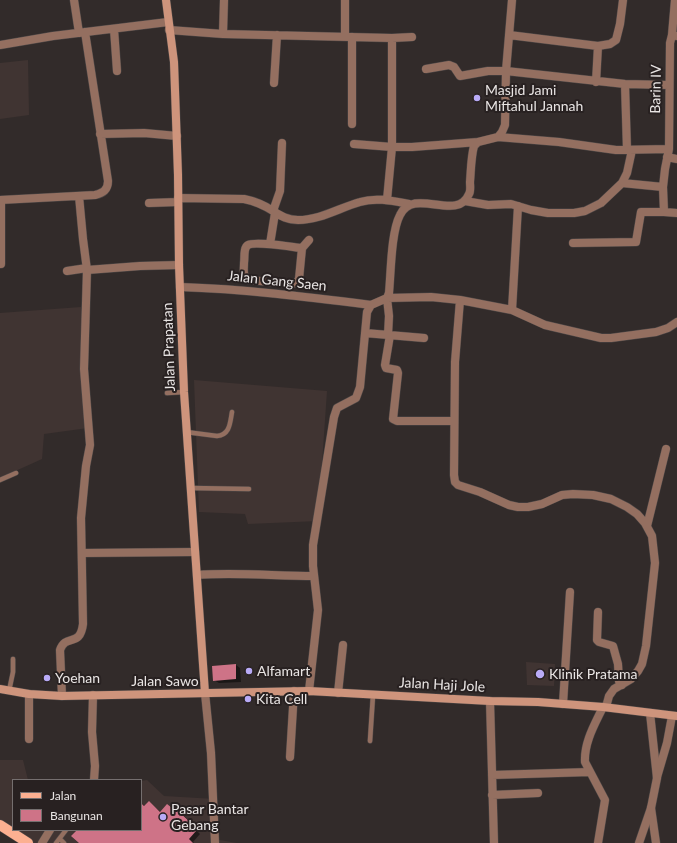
<!DOCTYPE html>
<style>
body{margin:0}
#map{position:relative;width:677px;height:843px;overflow:hidden;background:#322b2a;font-family:Lato,sans-serif}
canvas{display:block}
.legend{position:absolute;left:12px;top:779px;width:130px;height:52px;box-sizing:border-box;background:#282121;border:1px solid #756f6f;margin:0;padding:5px 7px;list-style:none;font-size:12px;color:#e9e5e4}
.legend li{display:flex;align-items:center;gap:8px;height:20px}
.legend b{width:20px;border:1px solid #756f6f}
</style>
<div id="map">
<canvas width="677" height="843"></canvas>
<ul class="legend">
<li><b style="height:5px;background:#fcb091"></b>Jalan</li>
<li><b style="height:11px;background:#ce7387"></b>Bangunan</li>
</ul>
</div>
<script>
const g = document.querySelector('canvas').getContext('2d');
g.lineJoin = 'round';
function paint(path, color) {
  g.fillStyle = color;
  g.fill(path, 'evenodd');
}
function strokePath(path, color, width, dash) {
  g.strokeStyle = color;
  g.lineWidth = width;
  g.lineCap = dash ? 'butt' : 'round';
  g.setLineDash(dash || []);
  g.stroke(path);
}
function write(font, color, halo, rows, align = 'center') {
  g.font = font + ' Lato,sans-serif';
  g.lineWidth = 4;
  g.setLineDash([]);
  g.textBaseline = 'middle';
  g.strokeStyle = halo;
  g.fillStyle = color;
  for (const [text, x, y, turn = 0] of rows) {
    g.save();
    g.translate(x, y);
    g.rotate((+turn || 0) * Math.PI / 180);
    g.textAlign = isNaN(turn) ? turn : align;
    if (halo) g.strokeText(text, 0, 0);
    g.fillText(text, 0, 0);
    g.restore();
  }
}
const built = new Path2D(`
 M28 60 29 115 0 119V63Z
 M81 307 88 428 44 434 42 459 0 478V313Z
 M194 380 327 391 318 521 248 524 245 514 199 512Z
 M526 662 555 664 554 686 527 685Z
 M0 760H23L28 780H13V830H141V781L147 780 164 796 215 799 214 839 237 843H21L0 830Z`);
const shadow = new Path2D(`
 M236 665 240 668 241 682 219 683 214 680Z
 M141 803 145 806 149 803 161 812 168 805 182 814 195 826 194 828 200 834 193 842 194 843H80L78 830H141Z`);
const building = new Path2D(`
 M236 664V679L213 681 212 666Z
 M149 801 160 812 167 804 176 811 177 810 191 823 190 825 196 831 189 839 193 843H79L71 836 77 830H141V803L144 806Z`);
const service = new Path2D(`
 M167 393 184 392
 M186 432 217 436C230 435 230 423 232 412
 M0 480 16 473
 M190 488 249 489
 M9 691 13 672V659
 M370 741 373 695
 M60 839 64 843
 M56 843 66 830`);
const minor = new Path2D(`
 M74 0 79 33
 M114 29 117 71
 M169 30 223 34 392 38 412 37
 M223 34 224 0
 M509 35 598 46 610 44 616 40 620 24 623 0
 M672 35 675 0
 M345 37V0
 M352 37V124
 M392 38V147H412L478 142
 M0 45 53 36 168 22
 M426 69 449 65 454 67 460 76 488 71H506L625 84 669 85
 M596 82 598 46
 M274 83 277 35
 M625 84 627 150
 M100 134 144 133 177 136
 M498 137 559 142 616 150 669 149
 M354 144 392 147 387 200
 M667 157 677 159
 M622 183 663 187
 M178 198 244 199C254 201 264 205 273 211 281 216 287 220 298 220 320 220 339 208 360 202 376 197 393 201 409 204
 M0 200 95 195C103 193 108 190 108 181L85 32
 M1 200V264
 M465 201 488 205 511 204 531 210 548 213H574L585 211 601 203 622 183 627 173 632 150
 M149 203 178 202
 M273 211 280 191 282 143
 M677 213 664 212 663 187 665 169 669 149 670 43 672 35 677 36
 M573 243 636 242 641 212H664
 M270 244 275 213
 M302 248 299 279 297 282 293 284 249 280C242 276 244 270 244 263 245 258 243 248 248 245 255 241 292 247 302 248L309 240
 M87 270 140 266 179 265
 M67 271 87 268
 M180 287C244 289 308 297 371 305
 M460 300 455 362 454 475 455 482 458 485 480 492 509 505 518 507H528L542 504 562 495 573 494 593 495 611 499 627 507 637 514 645 523 652 536 655 563 646 646 642 664 638 671 631 679 614 689 609 696 606 707
 M512 310 518 206
 M365 333 424 338
 M388 335 389 316 387 298 431 297 460 300 512 310 545 325 601 338H611L656 332 668 328 677 322
 M390 335 385 365 386 368 397 370 398 373 393 419 397 421H454
 M647 526 666 449
 M82 553 195 552
 M197 575C236 572 275 576 314 576
 M598 612 597 640 599 642 613 646 618 664 619 681 622 685
 M309 691 318 610 313 566V545L334 417 337 408 356 398 360 387 367 312 371 305 387 298 389 293C391 272 391 232 400 215 414 186 457 223 469 194 471 191 470 186 470 182 471 170 471 157 474 146L478 142 498 137 502 132 505 125 506 71 512 0
 M338 693 343 645
 M93 695 92 732 95 766 94 780
 M62 696 60 650C66 633 80 648 83 624L81 518 86 466 90 445 84 369 87 270 83 239 79 196
 M490 701 494 843
 M563 704 570 592
 M29 739V694
 M290 757 294 691
 M492 775 590 772
 M657 777 667 743 672 716
 M492 795 538 793
 M651 808 656 843
 M42 843 50 830
 M598 843 605 800 585 762C584 742 595 724 603 707`);
const tertiary = new Path2D(`
 M205 693 211 753 215 843
 M639 843 651 808 657 778 650 713`);
const secondary = new Path2D(`
 M166 0 174 62 178 175 179 265 184 392 205 693
 M0 689 29 694 62 696 309 691 490 701 538 702 603 707 677 716`);
const primary = new Path2D(`
 M0 825 28 843`);
const markers = [
 [477,98,4,"#b9abf7"],
 [249,671,4,"#b9abf7"],
 [540,674,5,"#b9abf7"],
 [47,678,4,"#b9abf7"],
 [248,699,4,"#b9abf7"],
 [163,817,4,"#b9abf7"]
];
const streetNames = [
 ["Barin IV",656,89,-89],
 ["Jalan Gang Saen",277,281,6],
 ["Jalan Prapatan",169,347,-92],
 ["Jalan Sawo",165,681],
 ["Jalan Haji Jole",442,685,3]
];
const poiNames = [
 ["Masjid Jami",485,90],
 ["Miftahul Jannah",485,106],
 ["Alfamart",257,671],
 ["Klinik Pratama",549,674],
 ["Yoehan",55,678],
 ["Kita Cell",256,699],
 ["Pasar Bantar",171,809],
 ["Gebang",171,825]
];
paint(built, '#403432');
paint(shadow, '#0007');
paint(building, '#ce7387');
strokePath(service, '#4f4948', 5.5);
strokePath(minor, '#4f4948', 9);
strokePath(tertiary, '#4f4948', 9);
strokePath(secondary, '#4f4948', 9);
strokePath(primary, '#4f4948', 11);
strokePath(service, '#946f60', 4.5);
strokePath(minor, '#946f60', 8);
strokePath(tertiary, '#946f60', 8);
strokePath(secondary, '#ce947c', 8);
strokePath(primary, '#fcb091', 10);
for (const [x, y, r, color] of markers) {
  const dot = new Path2D();
  dot.arc(x, y, r, 0, 2 * Math.PI);
  g.fillStyle = color;
  g.fill(dot);
  strokePath(dot, '#282121', 1.5);
}
write('14px', '#e9e5e4', '#282121', streetNames);
write('14px', '#e9e5e4', '#282121', poiNames, 'left');
</script>
